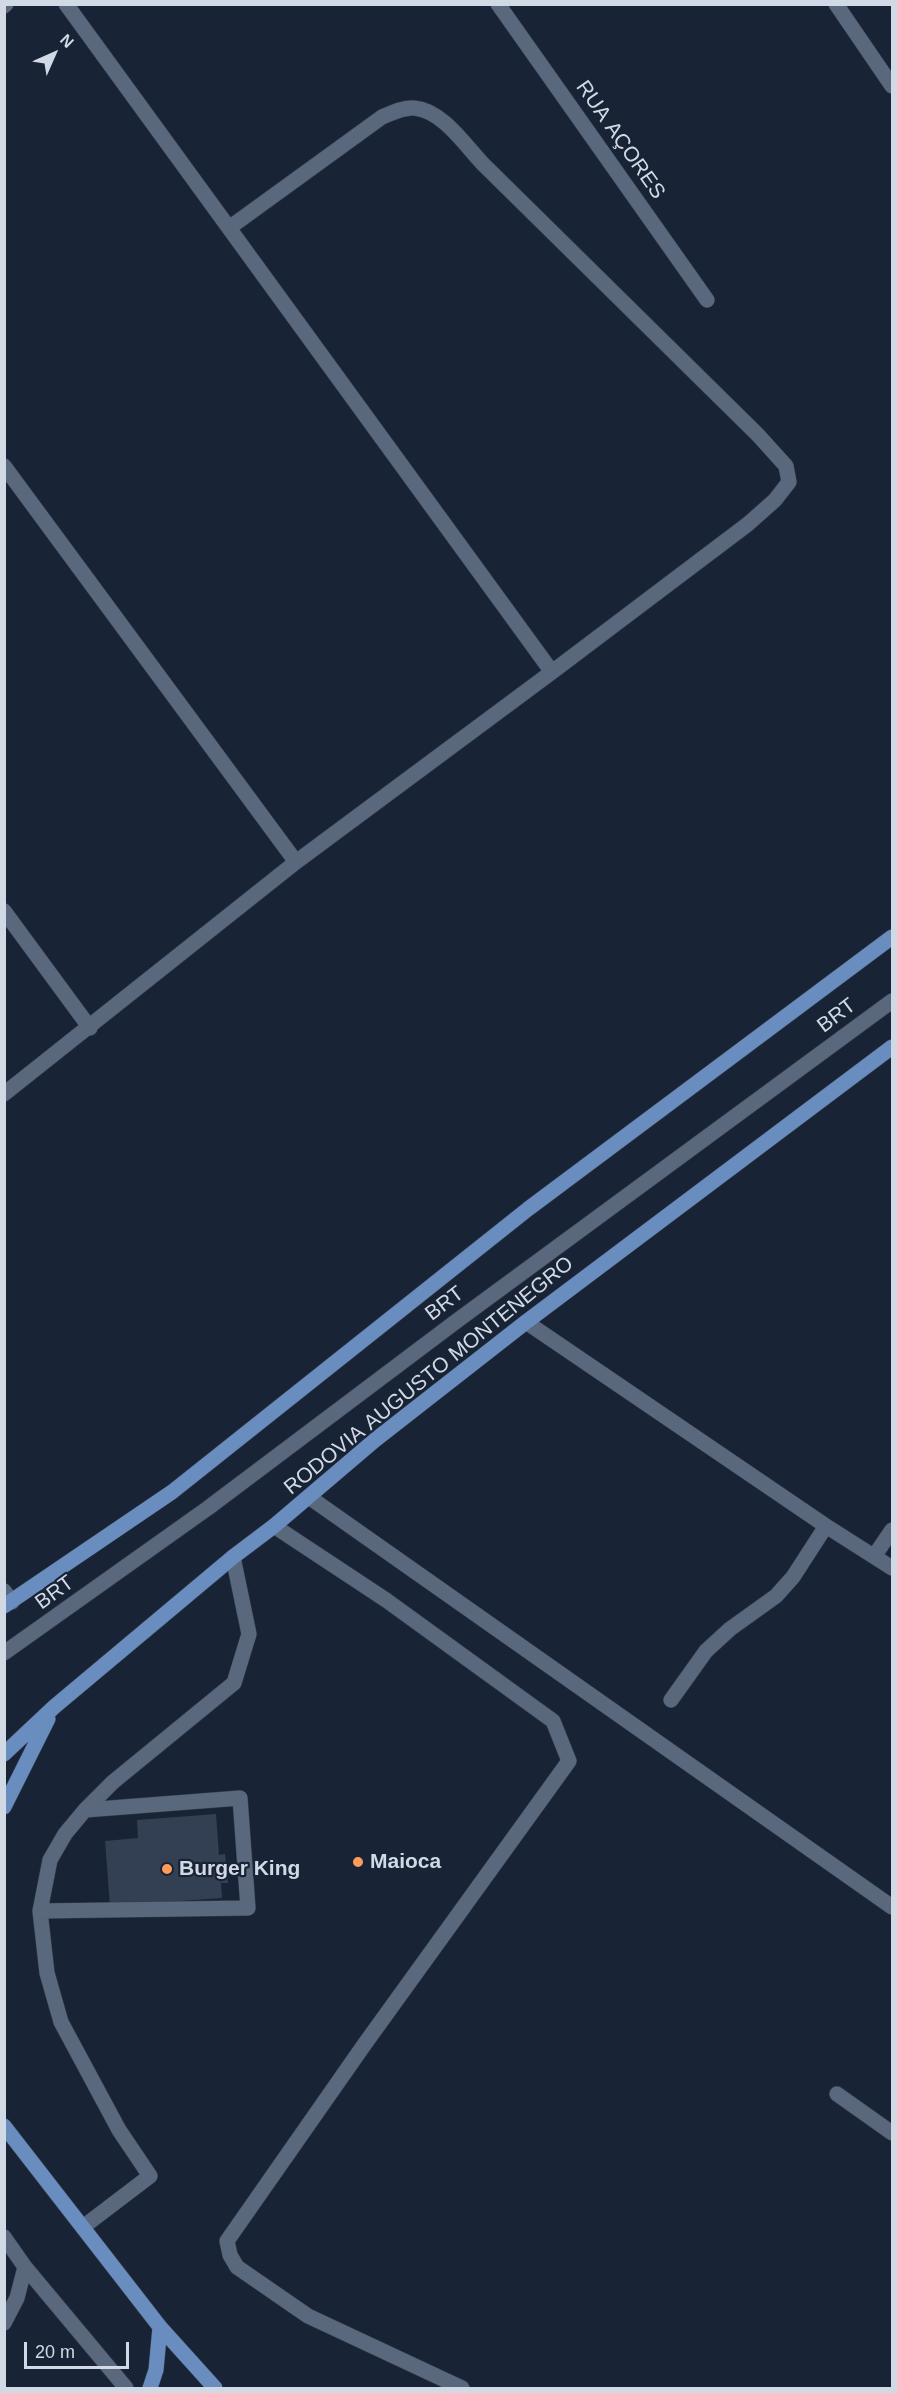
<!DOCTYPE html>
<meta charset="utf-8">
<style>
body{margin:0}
#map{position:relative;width:897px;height:2393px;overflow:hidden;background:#182436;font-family:Helvetica,sans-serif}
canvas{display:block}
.frame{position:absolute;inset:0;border:6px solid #d1d9e5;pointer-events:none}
.north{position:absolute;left:24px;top:24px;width:60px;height:60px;-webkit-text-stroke:4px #182436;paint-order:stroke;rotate:45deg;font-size:16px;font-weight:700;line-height:24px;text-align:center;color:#d1d9e5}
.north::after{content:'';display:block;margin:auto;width:21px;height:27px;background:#d1d9e5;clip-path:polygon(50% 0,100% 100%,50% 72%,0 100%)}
.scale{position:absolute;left:24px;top:2342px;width:105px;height:27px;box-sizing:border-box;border:3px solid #d1d9e5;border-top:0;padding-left:8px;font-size:18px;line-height:21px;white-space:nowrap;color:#d1d9e5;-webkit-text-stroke:4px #182436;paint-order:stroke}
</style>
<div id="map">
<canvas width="897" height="2393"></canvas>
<div class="frame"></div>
<div class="north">N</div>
<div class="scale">20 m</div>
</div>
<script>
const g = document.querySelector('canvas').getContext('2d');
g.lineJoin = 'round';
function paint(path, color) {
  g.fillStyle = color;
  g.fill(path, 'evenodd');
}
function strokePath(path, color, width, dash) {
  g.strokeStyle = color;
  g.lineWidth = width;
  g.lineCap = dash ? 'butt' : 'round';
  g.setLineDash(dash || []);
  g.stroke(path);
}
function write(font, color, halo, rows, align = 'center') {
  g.font = font + ' Helvetica,sans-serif';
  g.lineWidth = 4.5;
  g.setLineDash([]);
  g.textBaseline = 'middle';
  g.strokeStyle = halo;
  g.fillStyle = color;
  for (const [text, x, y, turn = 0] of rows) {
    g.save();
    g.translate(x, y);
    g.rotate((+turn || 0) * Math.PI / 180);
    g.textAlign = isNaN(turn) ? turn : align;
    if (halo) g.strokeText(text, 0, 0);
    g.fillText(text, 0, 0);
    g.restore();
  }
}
const building = new Path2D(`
 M216 1814 219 1855 225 1854 228 1883H221L222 1898 110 1906 105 1841 138 1838 137 1820Z`);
const service = new Path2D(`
 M4 1653 208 1508 458 1320 892 1001
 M40 1911 248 1908 240 1798 85 1810
 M837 2094 892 2133
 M83 2227 150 2176 119 2130 61 2022 47 1973 40 1911 50 1860 65 1834 85 1810 113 1782 234 1683 249 1634 233 1557
 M4 2237 25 2267 126 2388
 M4 2323 17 2298 25 2267`);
const minor = new Path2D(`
 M66 4 552 672
 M498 4 707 300
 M836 4 892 86
 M4 6 6 4
 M4 466 296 862
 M4 911 90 1028
 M4 1094 296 862 552 672 748 524 775 500 789 482 786 466 758 435 483 164C465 145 442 110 414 108 403 107 392 113 382 117L229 228
 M526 1322 826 1526 892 1568
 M309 1497 892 1907
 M274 1526 386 1600 553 1721 569 1761 364 2045 227 2241 230 2255 237 2267 308 2316 462 2388
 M875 1555 892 1530
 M4 1591 12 1602
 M671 1700 706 1651 730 1629 776 1596 793 1577 826 1526`);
const primary = new Path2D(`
 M4 1606 172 1492 528 1209 892 937
 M4 1754 54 1707 233 1557 274 1526 375 1440 526 1322 892 1047
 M4 1807 48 1719
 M4 2126 160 2327 215 2388
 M150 2388 156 2370 160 2327`);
const markers = [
 [358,1862,6,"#ff9b5a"],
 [167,1869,6,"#ff9b5a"]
];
const streetNames = [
 ["RUA AÇORES",620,140,55],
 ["BRT",837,1016,-37],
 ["BRT",445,1304,-37],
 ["RODOVIA AUGUSTO MONTENEGRO",429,1376,-39],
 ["BRT",55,1593,-36]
];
const poiNames = [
 ["Maioca",370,1862],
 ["Burger King",179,1869]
];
paint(building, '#334053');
strokePath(service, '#353e4d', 16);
strokePath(minor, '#353e4d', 16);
strokePath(primary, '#353e4d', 16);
strokePath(service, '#59687c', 15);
strokePath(minor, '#59687c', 15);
strokePath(primary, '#698dbf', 15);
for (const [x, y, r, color] of markers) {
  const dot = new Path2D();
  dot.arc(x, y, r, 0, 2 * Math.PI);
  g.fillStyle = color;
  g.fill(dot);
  strokePath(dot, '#182436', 2);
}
write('21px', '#d1d9e5', '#182436', streetNames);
write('bold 21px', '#d1d9e5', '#182436', poiNames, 'left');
</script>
